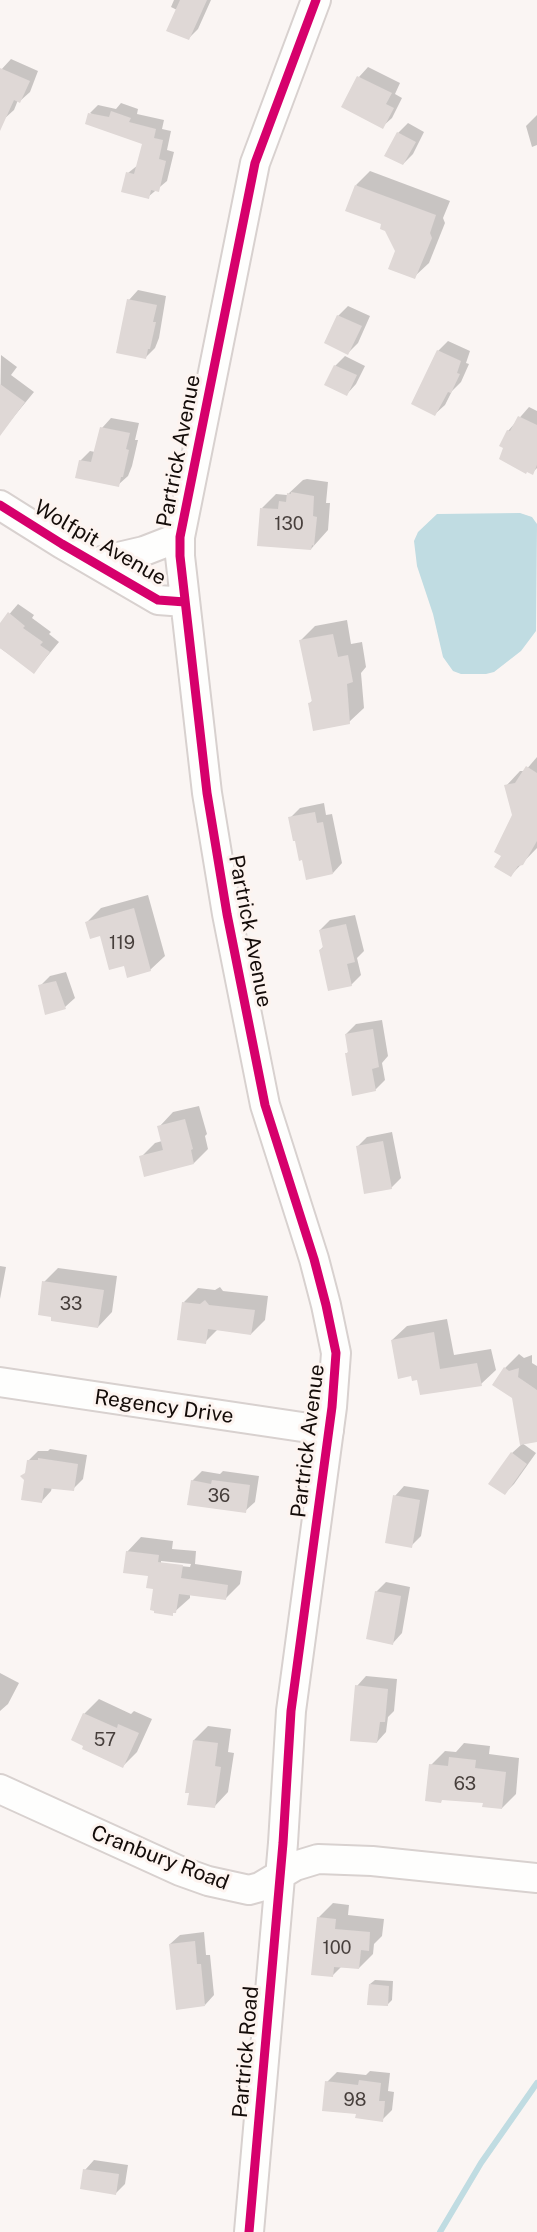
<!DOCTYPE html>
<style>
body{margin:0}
canvas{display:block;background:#faf5f3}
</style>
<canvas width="537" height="2232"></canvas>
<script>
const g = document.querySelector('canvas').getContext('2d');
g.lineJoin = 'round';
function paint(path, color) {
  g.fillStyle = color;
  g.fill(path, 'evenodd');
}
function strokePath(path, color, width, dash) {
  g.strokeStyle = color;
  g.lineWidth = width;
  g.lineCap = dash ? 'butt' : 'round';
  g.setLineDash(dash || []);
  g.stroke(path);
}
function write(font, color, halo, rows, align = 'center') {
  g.font = font + ' "Public Sans",sans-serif';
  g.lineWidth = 6;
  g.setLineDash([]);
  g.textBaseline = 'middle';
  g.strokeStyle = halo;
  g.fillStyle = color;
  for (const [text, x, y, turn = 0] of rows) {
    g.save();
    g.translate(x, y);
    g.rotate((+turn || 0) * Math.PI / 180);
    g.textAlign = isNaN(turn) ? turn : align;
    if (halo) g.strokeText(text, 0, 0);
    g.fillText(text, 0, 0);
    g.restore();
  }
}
const water = new Path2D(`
 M520 513 532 517 537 524 536 631 521 651 494 672 486 674H461L453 671 443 657 433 614 417 566 414 541 418 532 437 514Z`);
const shadow = new Path2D(`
 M174 0H211L198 29 188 39 177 10 171 7Z
 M11 59 38 71 30 92 20 101 18 100 14 110 4 119 0 117V71Z
 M368 67 400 83 395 94 402 98 392 118 382 127 359 77Z
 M121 103 138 109 137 114 164 120 162 129 171 131 167 150 174 152 167 181 148 197 128 173 138 165 143 143 90 113 98 105 116 109Z
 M537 115V145L532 147 526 126Z
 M408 123 424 132 413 154 403 164 387 155 398 133Z
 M370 171 450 201 443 218 445 223 429 263 414 277 396 251 383 223 356 185Z
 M138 290 166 296 159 338 155 348 145 358 129 300Z
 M348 306 370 316 358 343 348 353 338 316Z
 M448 341 470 351 466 363 469 364 461 382 452 391 445 405 435 414 438 351Z
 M1 355 17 367 11 375 34 392 7 425 0 420Z
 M345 356 365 366 356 384 347 394 335 366Z
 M529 407 537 411V468L532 473 508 431Z
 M111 418 139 423 135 440H138L132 466 128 476 118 485 80 461 90 451 95 452 102 428Z
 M307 479 328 482 326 503H330L328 530 311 549 262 508 276 494 287 495 303 480Z
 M18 604 34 615 32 618 51 632 49 634 59 642 34 672 0 648V625Z
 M347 620 351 644 362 642 366 667 361 673 364 708 349 722 309 704 313 700 301 640 315 626Z
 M537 757V848L511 875 503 855 514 818 506 786 520 771H525Z
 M324 803 326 815 332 814 342 863 333 873 303 859 290 818 300 808Z
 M148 895 165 956 150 970 125 964 101 934 87 922 101 908Z
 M355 915 364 951 357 958 361 975 351 985 320 950 324 946 320 930 330 920Z
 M66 972 75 998 65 1007 40 986 50 976Z
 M382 1020 388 1056 382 1063 385 1080 375 1090 346 1054 349 1051 346 1034 356 1024Z
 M199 1106 207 1134 205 1136 208 1149 194 1163 141 1157 155 1143 162 1141 159 1127 173 1112Z
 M392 1132 401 1178 391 1188 357 1147 367 1137Z
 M0 1266 6 1267 0 1299Z
 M58 1268 117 1276 112 1312 98 1327 53 1316 44 1282Z
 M220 1287 223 1291 268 1296 265 1320 251 1334 218 1329 205 1342 184 1302 198 1288 215 1290Z
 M447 1319 454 1355 491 1349 496 1370 481 1384 419 1378 392 1340 407 1326Z
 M519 1354 524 1358 532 1355V1363L537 1366V1441L522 1443 536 1453 514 1484 505 1493 512 1453 522 1444 513 1397 505 1368Z
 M50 1449 87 1455 83 1479 73 1489 52 1487 51 1491 42 1501 27 1472 28 1461 38 1451H48Z
 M202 1471 220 1474 223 1471 259 1476 255 1502 245 1511 192 1481Z
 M404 1486 429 1490 421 1536 411 1546 395 1496Z
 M141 1537 173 1541 172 1549 196 1551 195 1564 242 1571 240 1584 226 1598 190 1594V1598L172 1614 155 1588 149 1575 127 1552ZM161 1561 191 1564 190 1567 161 1564Z
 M386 1582 410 1587 402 1633 393 1643 376 1592Z
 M0 1673 19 1683 8 1704 0 1711Z
 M366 1676 397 1679 394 1711 388 1717 386 1732 377 1742 357 1686Z
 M99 1699 131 1714 134 1711 152 1719 137 1752 123 1766 73 1740 84 1714Z
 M208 1726 231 1729 228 1752 234 1753 228 1792 214 1807 194 1740Z
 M464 1743 490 1746 489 1754 519 1758 516 1794 502 1808 484 1802 444 1798 431 1765 445 1751 456 1752Z
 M333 1903 349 1905 348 1915 384 1919 382 1936 374 1944 373 1954 359 1968 342 1966 333 1975 318 1918Z
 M204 1932 206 1955H210L214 1995 205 2005 170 1944 180 1935Z
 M375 1980 393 1981 392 2000 387 2005 370 1984Z
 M370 2071 390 2073 388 2091 394 2092 392 2110 382 2120 357 2113 327 2082 337 2072 366 2075Z
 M94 2160 128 2165 125 2184 116 2193 85 2170Z`);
const stream = new Path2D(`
 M440 2232 481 2163 537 2083`);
const building = new Path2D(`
 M180 0H207L189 40 166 31Z
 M0 68 30 81 20 103 14 100 0 131Z
 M357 76 392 93 386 104 394 108 383 129 341 107Z
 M111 111 131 118 129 122 156 129 154 138 163 140 159 159 166 161 159 192 151 190 149 199 121 192 126 172 134 174 142 144 85 124 88 113 109 117Z
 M397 132 416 142 403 165 384 156Z
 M355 185 436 215 430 233 432 238 415 279 388 269 395 251 385 231 380 229 381 224 345 211Z
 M127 299 157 305 153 322H156L150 349H148L146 359 116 353Z
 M337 315 362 326 348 355 324 343Z
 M437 350 461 361 457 373 460 374 451 393 448 392 435 416 411 404Z
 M334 365 357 375 347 396 324 385Z
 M0 384 25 402 0 436Z
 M518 416 537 425V465L533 475 527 472 526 474 499 459 503 448 499 446 507 430 510 431Z
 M100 427 130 433 126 449 129 450 123 477H121L119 487 75 478 79 460 91 462Z
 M291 492 314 496 313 516 317 517 314 546 312 545 311 550 257 546 260 508 278 509 279 501 286 502 287 493 291 494Z
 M8 612 25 626 23 628 43 642 40 645 50 652 34 674 0 648V623Z
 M333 634 338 657 348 655 353 682 347 684 350 724 313 731 308 703 312 702 299 640Z
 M526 766 537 773V841L523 865 518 866 511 877 494 867 501 856 494 852 512 815 504 785 515 783Z
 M315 812 317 823 323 822 333 874 306 880 302 860 299 861 295 841H293L288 817Z
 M134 908 151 971 127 978 124 966 109 970 100 936 90 939 85 922Z
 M346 924 355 962 347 964 352 986 328 991 319 950 323 948 319 930Z
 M56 981 66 1009 45 1015 38 985Z
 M373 1029 379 1067 372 1069 376 1091 352 1096 345 1053H348L345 1034Z
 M185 1119 193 1149 191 1150 194 1164 144 1177 139 1156 163 1150 157 1126Z
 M383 1141 392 1189 364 1194 356 1146Z
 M42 1281 104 1290 98 1328 51 1321V1317L38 1315Z
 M205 1300 209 1305 255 1310 251 1335 208 1329 206 1344 177 1340 182 1302 200 1304Z
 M434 1332 440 1369 477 1363 482 1386 420 1395 417 1380 412 1381 411 1376 398 1379 391 1340Z
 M504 1367 509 1371 519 1368 518 1377 537 1390V1442L520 1445 512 1398 492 1385Z
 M511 1452 527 1464 505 1495 488 1484Z
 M38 1458 78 1464 74 1491 44 1488 42 1503 21 1500 24 1480 20 1476 25 1473 27 1460H38Z
 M191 1480 211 1484 212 1480 250 1485 246 1513 187 1505Z
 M393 1495 420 1500 412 1548 385 1543Z
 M126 1551 159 1555 158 1562 183 1565 181 1578 228 1585 226 1600 179 1594 176 1613H173V1616L154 1613V1611L150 1610 153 1589 146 1588 148 1576 123 1573Z
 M375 1591 401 1596 393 1645 366 1639Z
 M355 1685 388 1689 385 1722H380L377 1743 350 1741Z
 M83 1713 117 1728 118 1724 139 1733 123 1768 82 1749 83 1746 71 1740Z
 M193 1740 218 1743 215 1766 221 1767 215 1808 187 1805 189 1793H185Z
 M449 1757 476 1760 475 1768 506 1772 502 1809 482 1807 483 1803 442 1800 441 1803 425 1801 429 1764 448 1766Z
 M317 1917 336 1919 335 1929 370 1932 369 1951 361 1950 359 1969 334 1967 333 1977 311 1975Z
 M195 1941 197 1964H201L205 2006 176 2010 169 1944Z
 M369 1984 389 1986 388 2006 367 2005Z
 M359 2080 381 2083 379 2101H385L383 2122 355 2118 356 2114 322 2111 325 2081 358 2085Z
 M83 2169 119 2174 116 2195 80 2189Z`);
const minor = new Path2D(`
 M0 505 62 544 158 600 185 602
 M97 562 144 551 180 537
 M0 1382 329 1431
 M0 1789 180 1871 208 1881 249 1890 260 1887 295 1866 318 1859 372 1861 537 1878
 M249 2232 283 1843 291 1711 332 1407 336 1353 326 1305 314 1259 265 1105 227 914 207 793 180 556V537L255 163 316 0`);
const cycleway = new Path2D(`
 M0 505 62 544 158 600 185 602
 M249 2232 283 1843 291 1711 332 1407 336 1353 326 1305 314 1259 265 1105 227 914 207 793 180 556V537L255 163 316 0`);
const numberNames = [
 ["130",289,524],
 ["119",122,943],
 ["33",71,1304],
 ["36",219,1496],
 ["57",105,1740],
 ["63",465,1784],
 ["100",337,1948],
 ["98",355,2100]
];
const streetNames = [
 ["Partrick Avenue",179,451,-79],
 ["Wolfpit Avenue",100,543,30],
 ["Partrick Avenue",250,931,79],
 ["Regency Drive",164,1407,8],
 ["Partrick Avenue",308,1441,-83],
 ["Cranbury Road",160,1858,21],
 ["Partrick Road",246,2052,-85]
];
paint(water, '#c0dce2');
paint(shadow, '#0003');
strokePath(stream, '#c0dce2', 6);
paint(building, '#dfd8d6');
strokePath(minor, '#d8d1cf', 32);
strokePath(minor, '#fefefd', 28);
strokePath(cycleway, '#d6006c', 9);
write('18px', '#473f3c', null, numberNames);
write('21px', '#140c09', '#fdf4f0', streetNames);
</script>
